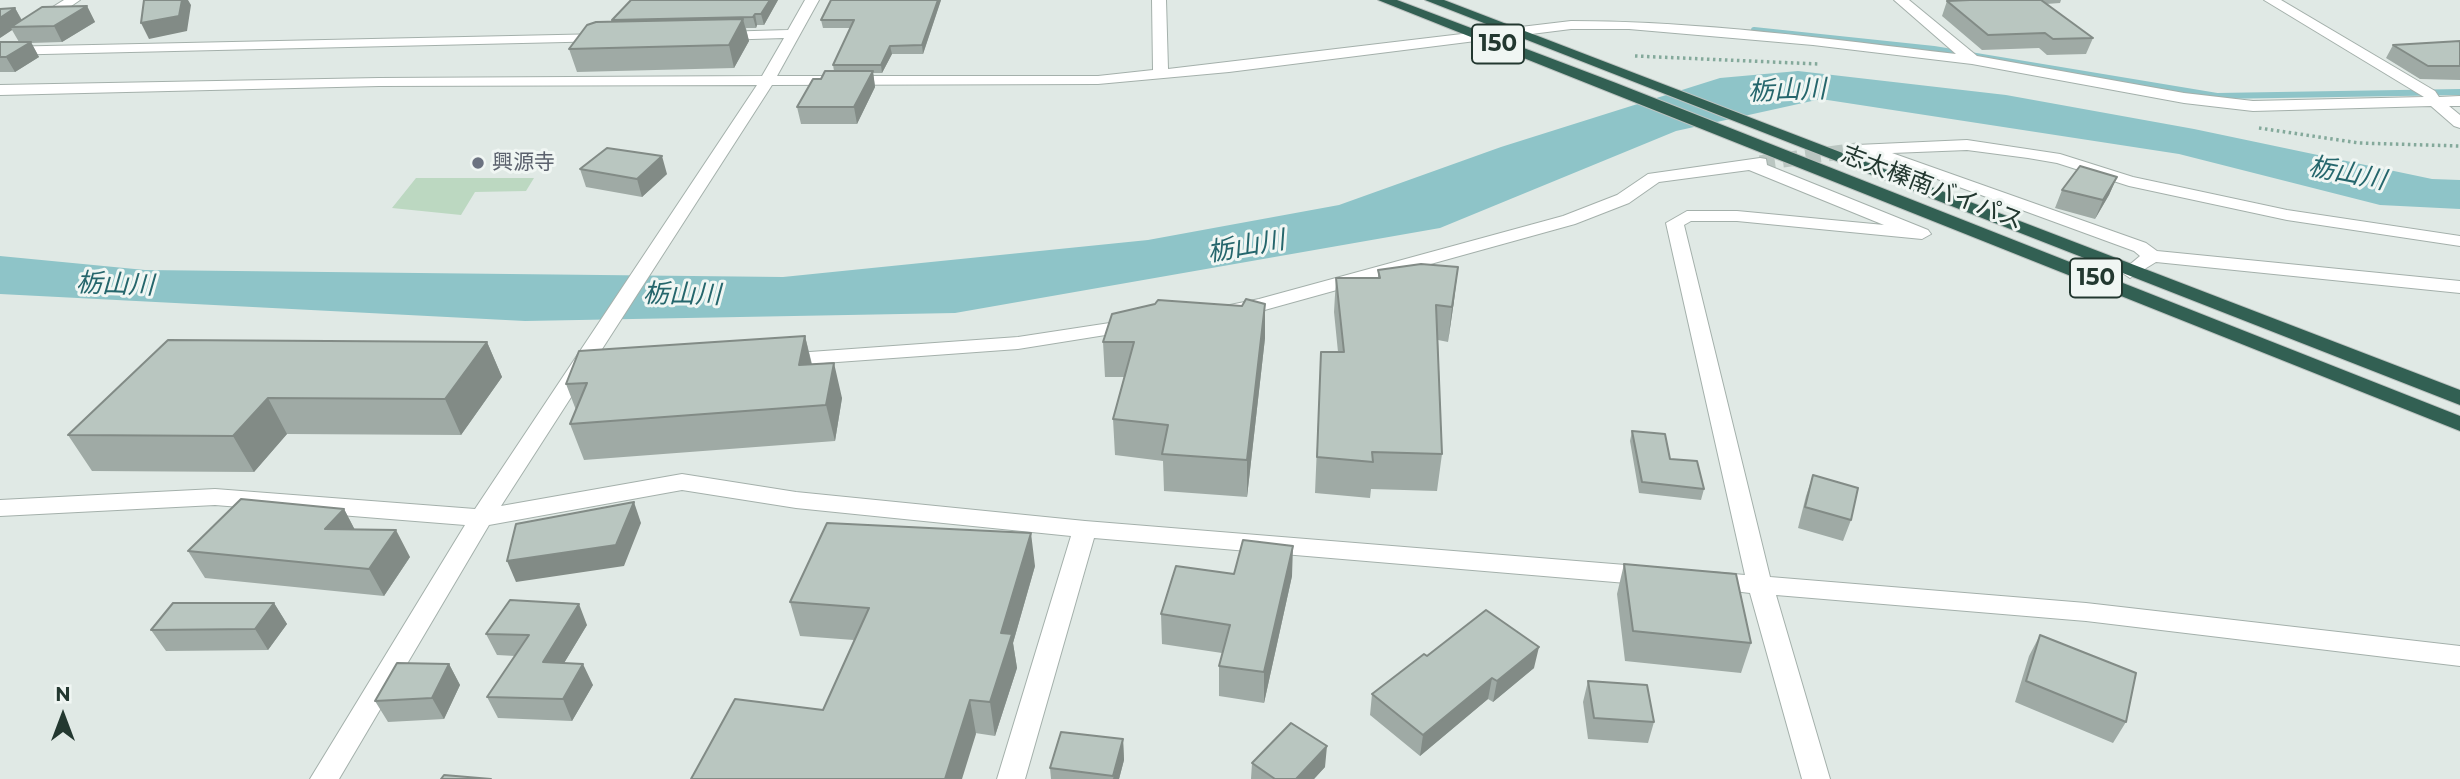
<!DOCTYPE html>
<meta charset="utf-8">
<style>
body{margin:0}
#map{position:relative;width:2460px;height:779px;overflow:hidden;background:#e0e9e5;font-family:Montserrat,sans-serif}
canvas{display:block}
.north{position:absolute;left:28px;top:681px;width:70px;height:70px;-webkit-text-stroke:5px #f0f6f3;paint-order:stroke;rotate:0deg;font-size:19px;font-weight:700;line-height:28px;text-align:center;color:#233830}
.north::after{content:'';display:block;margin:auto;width:24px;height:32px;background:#233830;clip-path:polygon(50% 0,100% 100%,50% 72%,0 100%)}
</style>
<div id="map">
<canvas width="2460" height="779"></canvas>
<div class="north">N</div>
</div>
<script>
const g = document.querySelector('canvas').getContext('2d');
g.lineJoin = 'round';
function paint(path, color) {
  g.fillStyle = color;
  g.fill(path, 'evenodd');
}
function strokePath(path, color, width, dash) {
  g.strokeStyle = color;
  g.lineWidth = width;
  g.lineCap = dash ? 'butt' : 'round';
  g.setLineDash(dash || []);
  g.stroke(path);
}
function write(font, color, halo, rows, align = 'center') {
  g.font = font + ' Montserrat,"Noto Sans JP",sans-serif';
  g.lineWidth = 6;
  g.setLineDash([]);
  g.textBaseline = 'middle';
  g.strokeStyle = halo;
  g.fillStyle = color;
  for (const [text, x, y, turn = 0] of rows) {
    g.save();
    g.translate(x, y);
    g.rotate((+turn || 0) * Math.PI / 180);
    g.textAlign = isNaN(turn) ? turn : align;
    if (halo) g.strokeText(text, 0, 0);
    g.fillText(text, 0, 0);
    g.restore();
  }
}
const green = new Path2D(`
 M416 178H534L526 191 475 192 461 215 392 208Z`);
const water = new Path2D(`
 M1798 71 2006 95 2194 129 2432 179 2460 180V209L2380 205 2179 154 1821 99 1676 131 1440 228 955 313 525 321 0 294V256L145 270 783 277 1148 240 1339 205 1501 147 1720 78Z`);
const stream = new Path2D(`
 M1754 30 1934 49 2217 96 2460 92`);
const minorTunnel = new Path2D(`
 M1760 163 1857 150`);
const path = new Path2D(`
 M1635 56 1818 64
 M2259 128 2359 143 2460 146`);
const minor = new Path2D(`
 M64 0H80L45 24H35V18Z
 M805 0H819L777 76H1098L1153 70 1152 0H1166L1168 69 1571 21C1700 21 1828 39 1956 54L1894 0H1909L1977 56 2184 93 2253 101 2424 97 2264 0H2281L2435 91 2439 97 2460 96V106H2449L2460 115V128L2454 126 2431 106 2253 111 2184 103 1972 64 1813 45 1629 29H1571L1229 72 1098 84 772 85 501 506 682 474 796 492 1085 521 1650 567 1659 570 1662 576 1659 582 1650 585 1094 538 1025 779H997L1071 536 796 508 682 490 489 525 339 779H310L465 525 215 505 0 516V500L215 489 475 509 757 85 379 86 0 95V85L379 78 762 76 784 38 720 40 713 36 720 32 788 30Z
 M604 34 611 38 609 41 0 55V47Z
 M1967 140 2060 154 2133 177 2287 210 2460 236V246L2287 220 2129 186 2057 163 2028 158 1967 150 1892 153 2146 243 2157 251 2460 281V293L2156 262 2130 278 2121 272 2140 256 2134 251 1869 154 1857 155 1849 150 1857 145Z
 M1760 158 1766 159 1767 165 1928 230 1931 234 1922 239 1737 221H1691L1684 225 1770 577 2086 603 2460 646V666L2086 621 1776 595 1830 779H1802L1750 593 1701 587 1698 581 1701 575 1710 572 1745 575 1666 223 1687 211H1737L1884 225 1749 170 1659 182 1629 203 1575 224 1261 311 1237 315 1227 309 1230 305 1259 299 1563 216 1617 195 1648 174Z
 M1136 319 1143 321 1146 325 1143 329 1018 349 782 366 775 364 772 360 775 356 782 354 1018 337Z`);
const highway = new Path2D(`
 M1378 0H1397L1616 83 2460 416V431Z
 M1425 0H1444L2460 390V405Z`);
const wall = new Path2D(`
 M778 0 764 25H757L756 28H746L749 41 734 68 577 72 569 49 613 21 612 20Z
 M941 0 923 54H892L882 73H873L875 87 857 124H801L797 107 821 79 834 71 833 65 850 28H823L821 20Z
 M1947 0H2061L2060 3 2046 4 2093 38 2086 54 2047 55 2039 48 1982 50 1942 16 1947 1H1949Z
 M87 6 95 22 62 42 31 43 39 57 15 72H0V42H19L12 30 0 38 15 8 22 20Z
 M2460 41V80L2420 79 2386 58 2393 45Z
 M580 169 667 174 642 197 586 187Z
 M2117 177 2109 195 2095 219 2055 208 2062 190Z
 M1378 270 1454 301 1448 342 1438 340 1442 454 1437 491 1371 489 1370 498 1315 493 1321 352H1338L1334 312 1336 278H1378Z
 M805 336 812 364 842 398 835 441 584 460 570 424 576 410 566 384Z
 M1265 338 1247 497 1164 491 1163 461 1115 455 1113 419 1124 377H1105L1103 342Z
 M487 342 502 377 461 435 287 434 254 472 92 471 68 435Z
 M1632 431 1670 459 1704 489 1701 500 1639 493 1630 441Z
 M1813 475 1851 520 1843 541 1798 528 1806 496Z
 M344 509 355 530 410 557 384 596 205 578 188 551Z
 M1624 564 1751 643 1741 673 1625 661 1617 594Z
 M1035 566 1013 643 1017 668 995 736 823 710 854 640 800 636 790 602Z
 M1234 574 1292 576 1264 703 1219 696V666L1222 653 1162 644 1161 614Z
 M274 603 287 624 268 650 166 651 151 630Z
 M587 625 564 663 593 685 572 721 498 718 487 697 515 656 497 655 486 634Z
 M2040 635 2126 722 2113 743 2015 702 2029 656Z
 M1427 656 1534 668 1493 702 1488 699 1420 756 1370 715 1372 694Z
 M449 664 460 685 444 719 388 722 375 701Z
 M1588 681 1654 722 1648 743 1588 739 1583 702Z
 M1123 739 1124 760 1119 779H1051L1050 768Z
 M1252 763 1325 767 1314 779H1251Z`);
const shadedWall = new Path2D(`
 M182 0H188L191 5 187 31 149 39 141 23Z
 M770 0H778L764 25 761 14Z
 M938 0H941L923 54 922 45Z
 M87 6 95 22 62 42 54 26Z
 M15 8 23 23 11 27 12 30 0 38V18Z
 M755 14 757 25 756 28 753 17Z
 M743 19 749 41 734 68 729 45Z
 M31 42 39 57 15 72 6 57Z
 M890 46 892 54 882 73 881 65Z
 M873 71 875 87 857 124 854 107Z
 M662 156 667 174 642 197 637 179Z
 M2117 177 2109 195 2095 219 2103 200Z
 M1458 267 1454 301 1448 342 1452 307Z
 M1265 304V338L1247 497V460Z
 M805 336 813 371 799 365Z
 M487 342 502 377 461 435 445 399Z
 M834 363 842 398 835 441 826 405Z
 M268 398 287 434 254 472 233 436Z
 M634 502 641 523 624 566 516 582 507 561Z
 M344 509 358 536 325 529Z
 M396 530 410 557 384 596 369 569Z
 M1031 533 1035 566 1013 643 1017 668 995 736 990 702 1001 633Z
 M1293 546 1292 576 1264 703V672Z
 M274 603 287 624 268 650 255 629Z
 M579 604 587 625 552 683 543 662Z
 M1539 647 1534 668 1493 702 1497 681Z
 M449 664 460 685 444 719 432 698Z
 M583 664 593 685 572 721 563 699Z
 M1492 678 1488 699 1420 756 1423 735Z
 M970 700 976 734 962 779H945Z
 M1123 739 1124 760 1119 779H1113Z
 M1327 746 1325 767 1314 779H1296Z`);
const building = new Path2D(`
 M144 0H182L179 16 141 23Z
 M631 0H770L761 14H755L753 17 612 20Z
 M831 0H938L922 45 890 46 881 65H833L854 20H821Z
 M1970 0H2041L2093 38 2053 39 2045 33 1988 35 1947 1Z
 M87 6 54 26 11 27 42 7Z
 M15 8 0 18V9Z
 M743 19 729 45 569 49 587 25 596 22Z
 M2460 41V66H2428L2393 45Z
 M0 42H31L6 57H0Z
 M825 71H873L854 107H797L813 79H821Z
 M607 148 662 156 637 179 580 169Z
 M2080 166 2117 177 2103 200 2062 190Z
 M1421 264 1458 267 1452 307 1436 305 1442 454 1372 452 1373 462 1317 457 1321 352H1344L1336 278H1380L1378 270Z
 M1246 299 1265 304 1247 460 1162 454 1168 425 1113 419 1134 342H1103L1112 314 1155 304 1158 300 1242 306Z
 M805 336 799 365 834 363 826 405 570 424 587 383 566 384 579 351Z
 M168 340 487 342 445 399 268 398 233 436 68 435Z
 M1632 431 1665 434 1670 459 1697 461 1704 489 1642 482Z
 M1813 475 1858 488 1851 520 1805 507Z
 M241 499 344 509 325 529 396 530 369 569 188 551Z
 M634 502 616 545 507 561 516 524Z
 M827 523 1031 533 1001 633 1012 634 990 702 970 700 945 779H691L735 699 823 710 869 608 790 602Z
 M1243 540 1293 546 1264 672 1219 666 1230 625 1161 614 1176 566 1234 574Z
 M1624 564 1736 574 1751 643 1633 631Z
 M510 600 579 604 543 662 583 664 563 699 487 697 529 635 486 634Z
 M173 603H274L255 629 151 630Z
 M1486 610 1539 647 1497 681 1492 678 1423 735 1372 694 1424 654 1427 656Z
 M2040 635 2136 673 2126 722 2026 681Z
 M397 663 449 664 432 698 375 701Z
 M1588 681 1647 685 1654 722 1594 718Z
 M1291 723 1327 746 1296 779H1275L1252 763Z
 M1061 732 1123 739 1113 776 1050 768Z
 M444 775 491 779H441Z`);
const markers = [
 [478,163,7,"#6b7280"]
];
const farWorshipnames = [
 ["興源寺",492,163]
];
const shields = [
 [1498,44,52],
 [2096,278,52]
];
const shieldNames = [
 ["150",1498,44],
 ["150",2096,278]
];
const streetNames = [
 ["志太榛南バイパス",1932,188,21]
];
const waterNames = [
 ["栃山川",1787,91,-2],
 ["栃山川",2347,174,11],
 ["栃山川",1246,247,-10],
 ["栃山川",115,285,2],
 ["栃山川",682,295,1]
];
paint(green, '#bcd8c1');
paint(water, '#8ec4c8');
strokePath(stream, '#8ec4c8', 6);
strokePath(minorTunnel, '#bac6c1', 15, [15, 8]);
strokePath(minor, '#a4b0ab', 2);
strokePath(highway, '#bdc3c1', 2);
strokePath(path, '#84a99b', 3.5, [2.5, 3.5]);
paint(minor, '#fff');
paint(highway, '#326053');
paint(wall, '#9faaa5');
paint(shadedWall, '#828b86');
paint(building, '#b9c6c0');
strokePath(building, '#828b86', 2);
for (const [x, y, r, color] of markers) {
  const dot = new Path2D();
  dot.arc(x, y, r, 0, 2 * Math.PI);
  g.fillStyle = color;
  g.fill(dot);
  strokePath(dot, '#f0f6f3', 2.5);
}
write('21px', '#5b616d', '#f0f6f3', farWorshipnames, 'left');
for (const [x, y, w] of shields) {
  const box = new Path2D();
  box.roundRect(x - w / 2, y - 19.5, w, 39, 5);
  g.fillStyle = '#f0f6f3';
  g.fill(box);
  strokePath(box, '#233830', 2);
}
write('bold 23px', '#233830', null, shieldNames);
write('24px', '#233830', '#f0f6f3', streetNames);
write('italic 26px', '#25666c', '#f0f6f3', waterNames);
</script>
